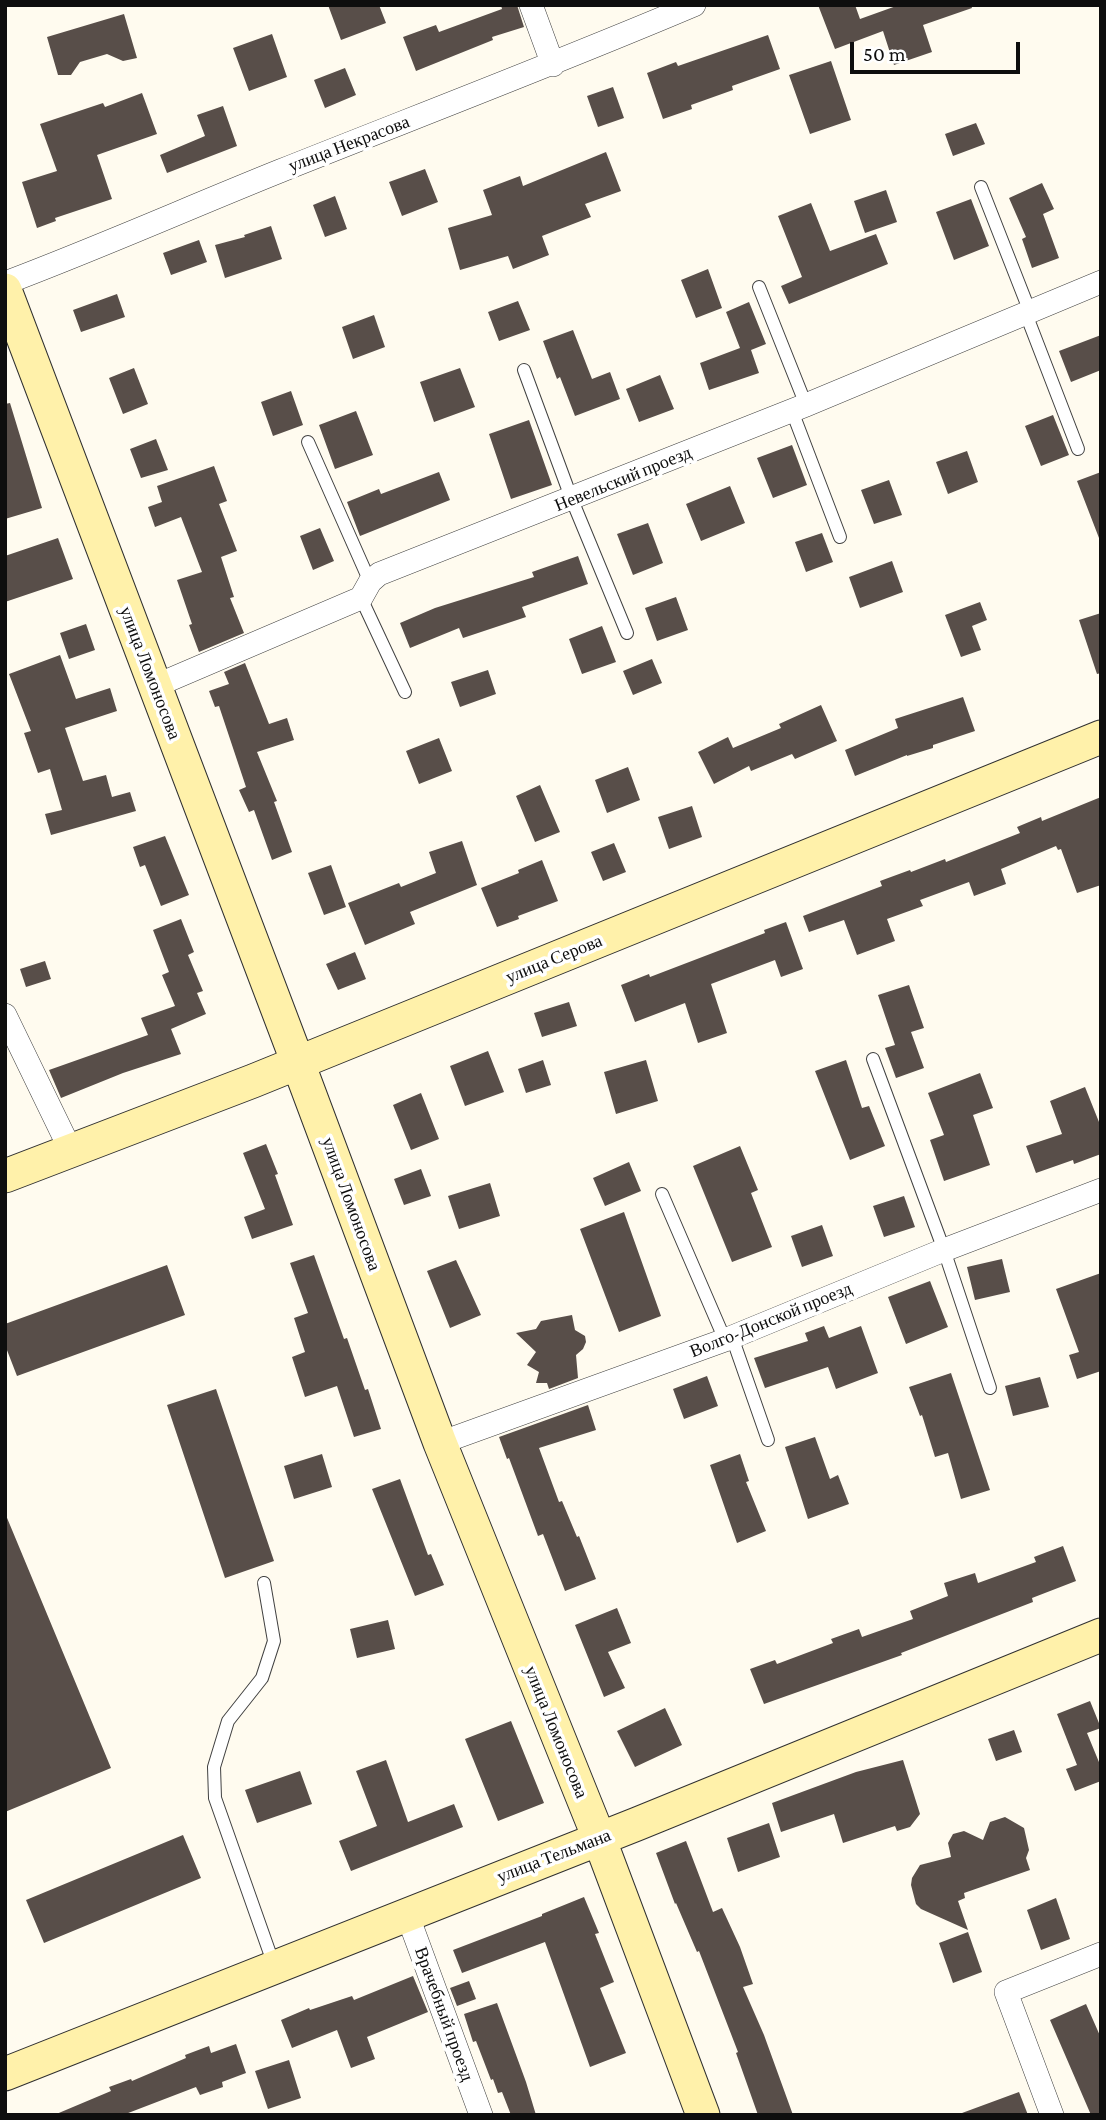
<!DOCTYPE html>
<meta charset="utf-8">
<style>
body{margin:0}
#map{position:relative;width:1106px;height:2120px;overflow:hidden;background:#fffbef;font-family:"Crimson Pro",serif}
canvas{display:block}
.frame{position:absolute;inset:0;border:7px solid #0e0e0e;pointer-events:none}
.scale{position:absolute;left:850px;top:42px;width:170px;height:32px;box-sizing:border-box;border:4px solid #0e0e0e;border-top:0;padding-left:9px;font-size:21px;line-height:24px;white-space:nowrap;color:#0e0e0e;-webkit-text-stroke:5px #fff;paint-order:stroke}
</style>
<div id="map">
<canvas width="1106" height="2120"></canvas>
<div class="frame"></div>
<div class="scale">50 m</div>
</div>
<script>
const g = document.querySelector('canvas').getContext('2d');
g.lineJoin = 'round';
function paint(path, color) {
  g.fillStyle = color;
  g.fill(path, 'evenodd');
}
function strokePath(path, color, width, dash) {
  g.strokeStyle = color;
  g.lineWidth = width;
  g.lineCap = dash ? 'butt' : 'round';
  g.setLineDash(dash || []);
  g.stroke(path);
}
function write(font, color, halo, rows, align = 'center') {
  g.font = font + ' "Crimson Pro",serif';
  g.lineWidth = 7;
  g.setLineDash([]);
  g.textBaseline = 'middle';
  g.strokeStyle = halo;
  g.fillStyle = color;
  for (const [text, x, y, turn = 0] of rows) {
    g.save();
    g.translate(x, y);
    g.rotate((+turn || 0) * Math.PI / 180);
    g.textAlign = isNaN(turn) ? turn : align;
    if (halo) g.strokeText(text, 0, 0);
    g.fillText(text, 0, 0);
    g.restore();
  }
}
const building = new Path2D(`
 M328 5H379L386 23 341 40Z
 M501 5H517L524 27 492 37 493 40 416 71 403 37 436 25 439 32 502 9Z
 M818 5H855L860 19 899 5H971L972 8 923 25 932 52 894 65 883 31 835 49Z
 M124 14 137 58 123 61 107 54 80 62 71 75H58L47 37Z
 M272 34 287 77 249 91 233 48Z
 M768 35 780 69 732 86 733 90 691 105 692 109 663 119 647 73 676 62 678 66Z
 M831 61 851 120 810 134 789 75Z
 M345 68 356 95 325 108 314 80Z
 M613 87 624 118 598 127 587 96Z
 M142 93 157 134 97 155 112 199 55 218 56 221 37 228 22 182 57 171 40 124 103 103 105 107Z
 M223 106 237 146 167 173 160 155 205 136 197 115Z
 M976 123 985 144 953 156 945 134Z
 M606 152 621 191 585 204 591 217 542 236 549 255 513 269 508 256 460 270 448 228 492 215 483 190 520 176 523 186Z
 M425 169 438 202 402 216 389 182Z
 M1042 183 1054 209 1043 214 1059 258 1032 268 1022 239 1026 237 1009 198Z
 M886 190 897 222 865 233 854 201Z
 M335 196 347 229 325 237 313 205Z
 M971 199 989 246 954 260 936 212Z
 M811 203 830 251 876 234 888 264 789 304 781 286 802 277 778 216Z
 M271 226 282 259 225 278 215 245 245 237 244 235Z
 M199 240 207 262 171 275 163 253Z
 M708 269 722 308 696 318 681 280Z
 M117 294 125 317 81 332 73 310Z
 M518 301 530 330 499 341 488 312Z
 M749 302 766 344 751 350 759 373 709 390 700 363 740 348 726 312Z
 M374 315 385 347 353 359 342 327Z
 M573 330 592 379 610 372 620 399 575 416 560 377 557 379 543 341Z
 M1101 335V370L1071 382 1059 351Z
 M134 368 148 404 123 414 109 378Z
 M460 368 475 407 434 422 420 382Z
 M660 375 674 409 639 422 626 389Z
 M291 391 303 425 273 436 261 402Z
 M10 403 42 508 5 519V404Z
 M356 411 373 455 335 469 319 425Z
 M1053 415 1069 455 1041 466 1025 426Z
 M529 420 552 485 511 499 489 434Z
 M156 439 168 470 141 478 130 449Z
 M792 445 807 485 773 498 757 458Z
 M967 451 978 482 948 494 936 462Z
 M214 466 227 501 219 504 237 551 221 557 234 597 230 598 244 633 199 652 189 625 192 624 177 580 202 572 181 517 155 527 148 507 162 502 157 486Z
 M439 472 450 500 360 536 347 502 379 489 381 494Z
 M1101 472V538H1099L1077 481Z
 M889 480 902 515 874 524 861 490Z
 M730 486 745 523 701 541 686 504Z
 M648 523 663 563 633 575 617 534Z
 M320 528 334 561 313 570 300 536Z
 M822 533 833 562 806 572 795 542Z
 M58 538 73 579 5 602V556Z
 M578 556 588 584 522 607 526 617 463 638 459 628 410 648 400 623 435 608 534 577 532 572Z
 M892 561 903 592 860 608 849 577Z
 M676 597 688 630 657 641 645 608Z
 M980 602 987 620 972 626 981 650 961 657 945 615Z
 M1101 613V673L1097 674 1079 620Z
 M86 624 95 650 69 659 60 633Z
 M602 626 616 662 582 674 569 639Z
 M60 655 76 699 110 688 117 711 65 728 83 781 106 775 112 797 130 792 136 811 51 835 45 814 62 810 50 769 38 773 24 733 31 731 9 674Z
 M652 659 662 683 633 695 623 671Z
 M245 663 269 724 287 718 294 740 257 752 277 801 274 802 292 852 272 860 254 810 249 812 239 790 246 787 219 706 215 707 209 691 229 684 224 672Z
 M488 670 496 694 460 707 451 682Z
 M963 697 975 731 933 745V748L907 756V755L855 776 845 750 898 728 895 719Z
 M821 705 837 741 795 759 792 754 751 771 749 766 714 784 698 752 728 737 733 748 781 728 779 724Z
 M439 738 452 771 419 784 406 751Z
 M628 767 640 800 607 813 595 780Z
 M540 785 560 832 535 842 516 796Z
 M1101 797V885L1077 893 1061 849 1058 850 1056 846 1001 869 1006 884 974 896 969 882 920 900 923 906 887 919 895 941 857 955 844 920 809 932 803 916 882 886 880 881 910 870 911 872 945 859 946 862 1020 833 1017 827 1041 817 1042 821Z
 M692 806 702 837 669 849 658 817Z
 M165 836 189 895 161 906 145 865 140 867 133 847Z
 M462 841 477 885 410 912 415 924 365 945 348 903 399 883 401 887 436 873 429 852Z
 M614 843 626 872 603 881 591 852Z
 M542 860 558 901 518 916 519 919 497 927 481 888 519 873 518 870Z
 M331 865 346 907 324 915 308 873Z
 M181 919 194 952 188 955 203 991 197 993 206 1014 171 1029 181 1054 123 1073 61 1098 49 1070 148 1035 141 1018 175 1006 162 975 169 972 153 930Z
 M786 922 803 969 781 977 775 960 711 984 727 1033 698 1043 685 1003 635 1022 621 985 649 974 650 977 765 933 764 930Z
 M355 952 366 979 338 990 326 964Z
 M45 961 51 979 26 987 20 969Z
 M909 985 924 1028 911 1032 924 1068 896 1078 885 1048 895 1045 878 995Z
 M569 1002 577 1026 542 1037 534 1013Z
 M488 1051 504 1092 465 1106 450 1066Z
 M543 1060 551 1085 526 1093 518 1069Z
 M646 1060 658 1101 616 1114 604 1072Z
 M846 1060 862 1108 869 1106 885 1146 850 1160 815 1071Z
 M980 1073 993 1108 973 1115 990 1165 944 1181 930 1140 944 1135 928 1093Z
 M1085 1087 1101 1127V1154L1074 1164 1073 1160 1036 1173 1026 1146 1062 1134 1050 1101Z
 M421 1093 439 1139 411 1150 393 1105Z
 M266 1144 278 1174 275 1175 293 1225 252 1239 244 1217 265 1209 243 1153Z
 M740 1146 758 1190 751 1193 772 1247 732 1262 693 1166Z
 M629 1162 641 1191 605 1206 593 1178Z
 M421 1169 431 1196 404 1205 394 1179Z
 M490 1183 500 1216 459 1229 448 1196Z
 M904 1196 915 1227 884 1237 873 1206Z
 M624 1212 661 1316 619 1332 580 1229Z
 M822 1225 833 1256 802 1267 791 1236Z
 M314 1255 344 1339 347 1338 365 1390 368 1389 381 1429 354 1437 337 1386 305 1397 292 1357 305 1352 294 1318 308 1313 290 1263Z
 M1002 1259 1010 1292 975 1300 967 1267Z
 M456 1260 481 1315 450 1328 427 1271Z
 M167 1265 185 1315 17 1376 5 1345V1324Z
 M1101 1273V1371L1077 1379 1069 1355 1079 1352 1056 1289Z
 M930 1281 948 1327 906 1344 888 1297Z
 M572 1315 575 1330 585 1336 586 1342 583 1349 576 1355 578 1378 549 1389 547 1383H536L539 1372 527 1365 536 1352 516 1333 536 1329 541 1321Z
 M824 1326 829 1338 861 1326 878 1373 836 1389 828 1367 765 1388 754 1358 808 1341 805 1333Z
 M951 1373 990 1490 961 1499 948 1453 935 1457 922 1415 920 1416 909 1387Z
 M707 1376 718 1406 684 1419 673 1389Z
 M1040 1377 1049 1407 1013 1416 1005 1386Z
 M216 1389 274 1561 225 1578 167 1405Z
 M588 1405 596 1430 539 1448 559 1502 562 1501 577 1537 579 1536 596 1579 565 1591 543 1534 538 1536 509 1458 507 1459 499 1437Z
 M815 1437 830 1479 838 1475 849 1504 808 1519 785 1447Z
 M322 1454 332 1487 294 1499 284 1466Z
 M740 1454 749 1481 746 1482 766 1531 737 1543 710 1465Z
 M400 1479 428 1555 431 1554 444 1585 415 1596 372 1489Z
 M5 1513 111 1768 5 1812Z
 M1063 1546 1076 1581 1032 1598 1033 1602 901 1653 902 1655 764 1704 750 1669 775 1660 777 1664 833 1643 831 1639 859 1629 862 1637 913 1619 910 1611 948 1596 944 1583 975 1573 978 1583 1036 1562 1034 1557Z
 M617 1608 631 1643 608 1652 625 1688 604 1697 575 1625Z
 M388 1620 395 1649 357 1658 350 1629Z
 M1090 1701 1101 1728 1087 1733 1101 1767V1781L1075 1791 1066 1769 1077 1765 1057 1714Z
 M665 1708 682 1745 635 1767 617 1731Z
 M511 1721 544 1803 498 1821 465 1739Z
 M1014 1730 1022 1752 996 1761 988 1739Z
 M386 1760 408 1822 454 1804 463 1827 351 1871 339 1841 377 1826 356 1771Z
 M903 1760 920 1814 910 1827 897 1831 895 1826 843 1843 834 1814 781 1832 772 1803 856 1772Z
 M300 1771 312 1804 257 1823 245 1790Z
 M1005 1817 1024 1828 1029 1850 1026 1858 1030 1870 964 1893 965 1898 958 1901 968 1930 921 1909 916 1904 911 1885 912 1878 920 1865 951 1857 948 1843 953 1834 964 1831 983 1840 990 1822Z
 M769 1823 780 1857 738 1872 727 1838Z
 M183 1835 201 1878 44 1943 26 1900Z
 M686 1841 713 1912 722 1908 740 1947 753 1984 743 1987 764 2035 793 2115H758L736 2053 738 2052 699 1951 697 1952 676 1903 675 1904 656 1853Z
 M584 1897 599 1933 595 1934 614 1982 600 1988 626 2053 590 2067 545 1942 462 1973 453 1950 542 1916V1914Z
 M1056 1898 1070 1939 1041 1950 1027 1910Z
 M968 1932 982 1972 953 1983 939 1943Z
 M413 1976 428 2012 367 2037 375 2059 351 2068 337 2030 292 2048 281 2020 309 2008 310 2010 352 1996 354 2000Z
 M469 1981 476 1999 457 2006 450 1988Z
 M497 2003 526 2082 536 2115H511L502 2092 498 2093 493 2079 491 2080 476 2041 473 2042 464 2014Z
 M1086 2004 1101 2038V2115H1091L1050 2020Z
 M236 2044 246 2073 222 2082 223 2087 200 2095 196 2087 123 2115H54L111 2091 109 2087 131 2079 132 2081 186 2058 185 2055 209 2046 211 2053Z
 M289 2060 301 2098 268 2109 255 2071Z
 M1019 2092 1028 2115H962V2113Z`);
const lane = new Path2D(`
 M981 187 1030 312
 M759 287 806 405
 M1026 314 1078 449
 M524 370 572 500 627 633
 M792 411 840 537
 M308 442 370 582
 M361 598 405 692
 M873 1059 944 1250 990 1388
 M662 1194 725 1340
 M732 1337 768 1440
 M264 1583 274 1641 262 1678 228 1721 214 1767 215 1798 274 1965`);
const street = new Path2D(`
 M531 5 553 65
 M5 283C98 248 188 208 280 171 418 116 557 63 694 5
 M155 686 361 598 370 582 379 574 806 405 1101 282
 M5 1015 71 1151
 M440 1443 725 1340 944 1250 1101 1190
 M407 1914 481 2115
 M1052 2115 1006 1992 1101 1954`);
const secondary = new Path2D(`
 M5 290 298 1063 440 1443 599 1838 703 2115
 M5 1176 253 1081 1101 737
 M5 2074 637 1824 1101 1635`);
const streetNames = [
 ["улица Некрасова",349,144,-21],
 ["Невельский проезд",623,479,-22],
 ["улица Ломоносова",150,673,69],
 ["улица Серова",554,959,-22],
 ["улица Ломоносова",351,1204,70],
 ["Волго-Донской проезд",771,1320,-22],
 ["улица Ломоносова",556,1732,68],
 ["улица Тельмана",554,1856,-21],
 ["Врачебный проезд",444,2014,70]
];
paint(building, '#584e49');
strokePath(lane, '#414141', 14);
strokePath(street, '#414141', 24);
strokePath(secondary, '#303030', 35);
strokePath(lane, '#fff', 12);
strokePath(street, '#fff', 23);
strokePath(secondary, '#fff1aa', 33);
write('18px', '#0e0e0e', '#fff', streetNames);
</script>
